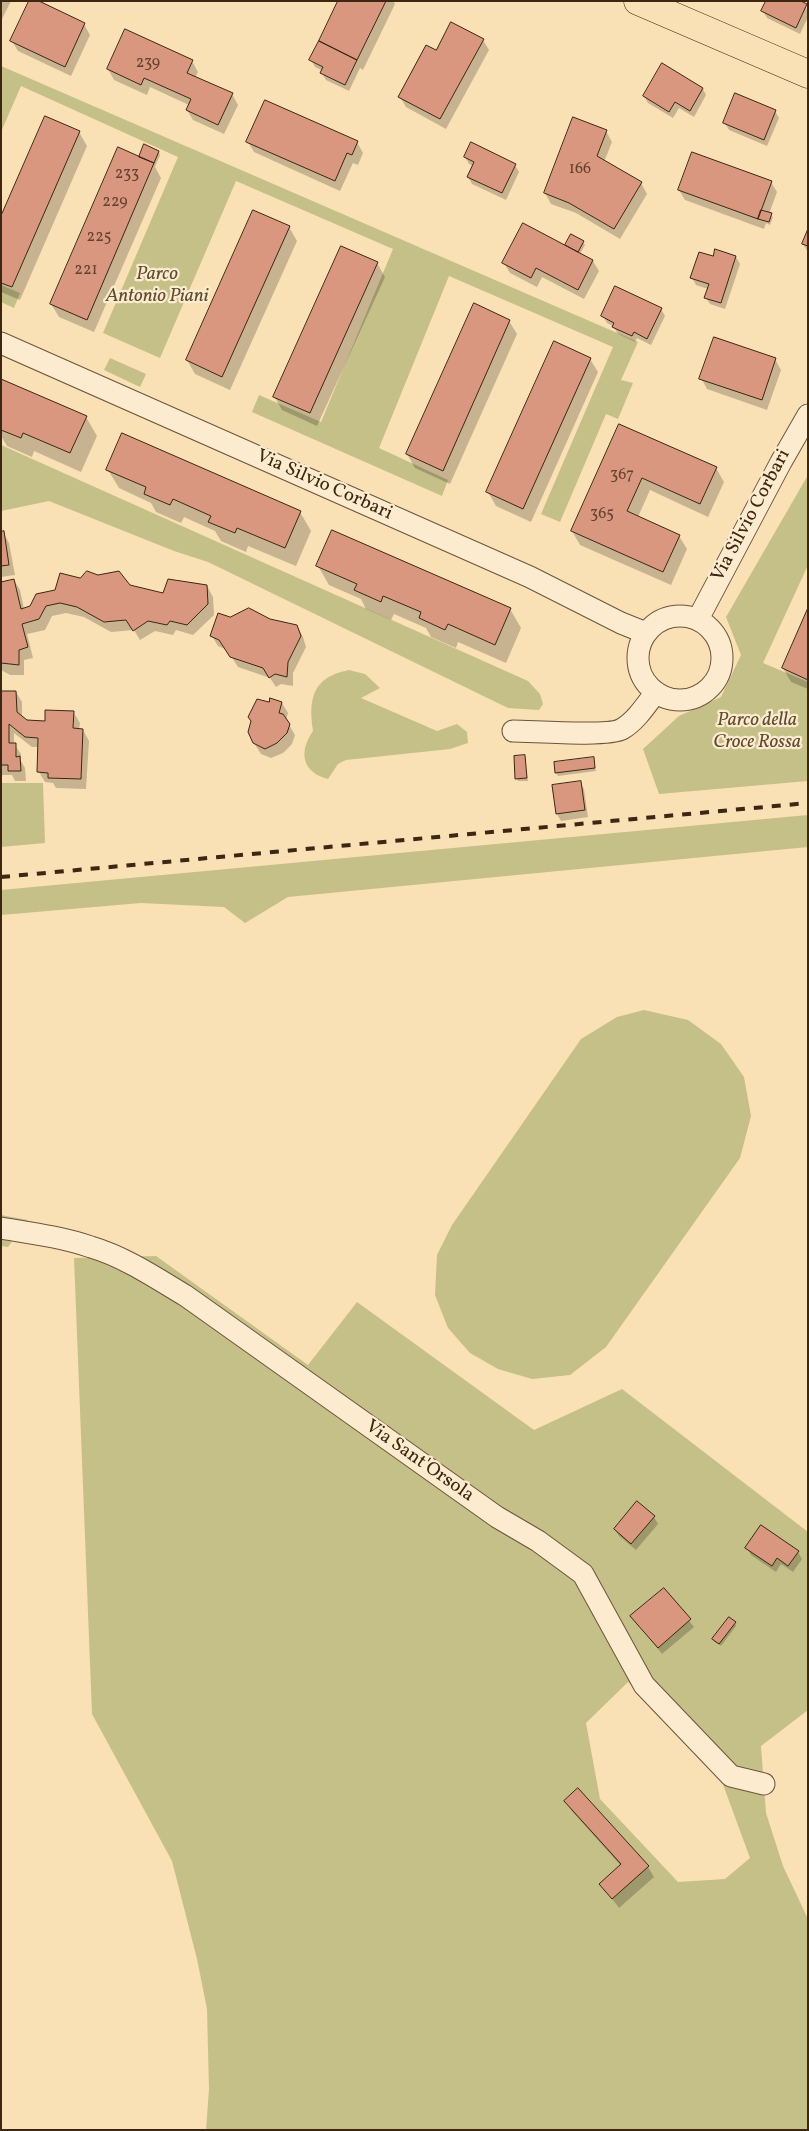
<!DOCTYPE html>
<style>
body{margin:0}
#map{position:relative;width:809px;height:2131px;overflow:hidden;background:#fae0b5;font-family:Vollkorn,serif}
canvas{display:block}
.frame{position:absolute;inset:0;border:2px solid #3d2612;pointer-events:none}
</style>
<div id="map">
<canvas width="809" height="2131"></canvas>
<div class="frame"></div>
</div>
<script>
const g = document.querySelector('canvas').getContext('2d');
g.lineJoin = 'round';
function paint(path, color) {
  g.fillStyle = color;
  g.fill(path, 'evenodd');
}
function strokePath(path, color, width, dash) {
  g.strokeStyle = color;
  g.lineWidth = width;
  g.lineCap = dash ? 'butt' : 'round';
  g.setLineDash(dash || []);
  g.stroke(path);
}
function write(font, color, halo, rows, align = 'center') {
  g.font = font + ' Vollkorn,serif';
  g.lineWidth = 4.5;
  g.setLineDash([]);
  g.textBaseline = 'middle';
  g.strokeStyle = halo;
  g.fillStyle = color;
  for (const [text, x, y, turn = 0] of rows) {
    g.save();
    g.translate(x, y);
    g.rotate((+turn || 0) * Math.PI / 180);
    g.textAlign = isNaN(turn) ? turn : align;
    if (halo) g.strokeText(text, 0, 0);
    g.fillText(text, 0, 0);
    g.restore();
  }
}
const green = new Path2D(`
 M1 66 638 342 621 380 633 383 618 419 606 414 560 522 541 514 613 347 449 276 379 448 448 480 442 496 252 412 259 395 321 422 393 249 236 181 160 358 103 333 178 157 21 86 1 132Z
 M1 285 20 293 14 308 1 302Z
 M110 358 146 374 140 387 104 370Z
 M1 445 528 681 540 694 543 704 539 710 508 708 208 562 174 551 49 501 1 511Z
 M808 475V565L763 663 808 682V781L659 794 643 749 679 716 721 697 741 655 726 617Z
 M349 670 365 674 380 688 361 698 437 731 457 724 467 732 468 743 450 749 346 760 338 764 328 779C301 772 299 751 313 731 308 698 313 677 349 670Z
 M1 783H43L45 843 1 847Z
 M808 815V847L288 897 245 923 224 907 141 903 1 915V890Z
 M644 1010 688 1020 721 1044 744 1077 751 1116 740 1158 606 1347 570 1375 532 1379 498 1369 470 1353 448 1328 435 1295 437 1255 452 1225 581 1039 617 1017Z
 M1 1215 28 1220 8 1247 1 1246Z
 M156 1256 308 1365 357 1302 534 1430 622 1389 808 1532V1710L761 1746 766 1813 783 1866 808 1919V2130H206L209 2089 207 2009 197 1959 172 1861 92 1714 74 1258ZM628 1682 721 1779 750 1858 725 1879 678 1882 600 1799 586 1723Z`);
const shadow = new Path2D(`
 M1 1H11L1 21Z
 M340 1H393L395 4 363 70 360 68 349 91 326 80 322 73 323 71 315 67 311 60Z
 M806 5 808 17 800 34 767 18 763 11Z
 M84 24 90 35 71 76 18 51 12 41Z
 M483 40 489 50 446 129 406 107 400 97 436 52Z
 M192 61 198 72 195 78 232 94 238 105 224 134 193 120 187 110 189 105 150 87 147 95 114 80 108 69Z
 M703 89 706 95 694 117 679 108 673 118 648 103 644 96Z
 M775 111 779 118 767 146 729 130 725 123Z
 M606 131 612 142 604 162 641 183 647 194 620 239 576 213 551 204 545 193Z
 M79 132 87 146 20 300 1 292V219Z
 M248 142H357L363 153 358 165 353 163 340 191 254 152Z
 M145 146 159 152 160 155 155 167 161 178 94 332 59 317 51 304Z
 M465 157 515 165 519 172 506 200 472 184 468 177 473 166 469 164Z
 M771 182 777 192 769 214 773 217 770 225 766 223 764 229 685 200 679 190Z
 M289 227 297 241 230 390 195 374 187 360Z
 M808 233V252L803 244Z
 M583 242 585 245 580 254 593 261 599 271 584 299 542 277 537 287 510 273 504 263 568 248 566 245Z
 M736 257 740 264 725 309 710 304 706 298 708 289 696 285 692 278 714 258Z
 M377 263 385 277 317 426 282 410 274 396Z
 M661 309 665 316 651 345 637 338 635 342 618 334 613 326 607 323 603 316Z
 M509 321 517 334 450 484 415 468 407 454Z
 M590 359 598 372 531 522 496 506 488 492Z
 M775 359 781 370 767 410 707 389 701 378Z
 M1 380 86 417 97 436 81 472 34 451 32 457 7 446 1 436Z
 M620 426 716 468 724 482 708 517 650 490 638 517 679 536 687 549 671 585 580 545 572 531Z
 M108 470 300 512 311 531 296 566 248 546 246 552 221 541 215 531 184 517 181 523 156 512 151 503 119 488Z
 M3 532 9 543 15 575 1 577V533Z
 M318 566 510 609 521 628 506 663 458 642 456 648 431 637 426 628 394 614 391 620 366 609 361 599 329 585Z
 M80 579 129 586 164 595 207 586 213 597 214 615 193 635 176 630 173 635 155 631 140 640 134 630 111 632 84 617 66 613 52 616 45 630 27 634 33 658 24 660V675H10L1 670V583L14 580 20 590 24 609Z
 M808 611V689L791 682 783 668Z
 M270 620 297 626 303 637 306 647 293 673V686L281 684 276 687 270 678 238 667 227 650 218 646 212 636Z
 M1 692H16L22 702V717L27 721 46 722 74 713 80 723 79 730H83L89 741 86 789 56 788 53 783 45 782 39 772V747H32L14 733V744L21 754V761L25 768 26 781H15L12 775H1Z
 M282 703 288 713 286 720 295 735 292 744 283 753 271 758 261 754 254 743 270 704Z
 M524 757 528 781H518L517 778Z
 M593 758 596 771 558 776 556 773 555 763Z
 M580 782 584 789 588 817 561 821 557 814 553 786Z
 M654 1517 658 1524 636 1550 619 1536 615 1530Z
 M747 1548 798 1552 802 1559 793 1572 781 1564 776 1572 751 1555Z
 M664 1589 694 1627 662 1654 632 1616Z
 M735 1623 736 1626 721 1646 715 1642 713 1639Z
 M566 1801 648 1867 654 1877 619 1908 601 1884 621 1866 572 1811Z`);
const building = new Path2D(`
 M29 1H39L85 23 65 67 10 41Z
 M338 1H386L357 60 319 41Z
 M766 1H801L807 4 796 28 761 11Z
 M451 22 484 39 440 119 398 97 426 45 436 50Z
 M125 29 193 60 187 73 233 93 218 125 186 110 191 99 144 78 141 85 107 69Z
 M319 41 357 60 345 85 320 73 323 67 309 60Z
 M662 63 703 88 690 111 675 102 669 112 643 96Z
 M735 93 776 110 764 140 723 123Z
 M265 100 358 141 352 155 347 153 335 181 246 142Z
 M45 116 80 131 12 287 1 283V216Z
 M573 117 607 130 597 156 642 182 614 229 569 203 544 193Z
 M471 142 516 164 502 193 467 177 474 162 464 157Z
 M144 144 159 151 154 163 139 157Z
 M118 147 154 163 87 320 50 304Z
 M692 152 772 181 758 219 678 190Z
 M253 210 290 226 222 377 186 360Z
 M761 210 772 213 769 222 758 219Z
 M523 223 593 260 578 290 536 268 531 278 502 263Z
 M808 229V246L802 244Z
 M571 234 584 241 578 252 565 245Z
 M341 246 378 262 310 413 273 397Z
 M715 249 736 256 721 303 704 298 709 284 690 278 699 252 713 256Z
 M615 286 662 308 647 339 634 332 632 336 612 327 614 323 601 316Z
 M474 303 510 320 443 471 406 454Z
 M714 337 776 358 762 400 699 379Z
 M554 341 591 358 523 509 486 492Z
 M1 379 87 416 70 453 23 433 21 438 1 430Z
 M619 424 717 467 700 504 642 478 627 511 680 535 663 572 571 531Z
 M122 433 301 511 285 548 237 528 235 533 208 522 211 516 173 499 170 505 144 494 146 487 106 470Z
 M332 530 511 608 495 645 448 624 445 630 419 618 421 612 383 596 381 602 354 590 357 584 316 566Z
 M4 531 9 565 1 566V532Z
 M87 571 98 575 119 571 130 585 163 593 168 579 207 585 208 604 187 625 170 621 167 625 148 621 133 631 126 620 104 622 77 607 60 603 46 606 39 619 22 624 28 647 19 650V665L1 663V582L14 579 21 609 30 606 36 594 55 590 60 573 80 578Z
 M249 608 270 619 297 625 301 636 288 662 287 677 275 674 269 678 263 668 230 657 219 640 210 636 218 613 230 617Z
 M808 608V680L782 668Z
 M1 691H16L17 712 27 720 45 721V710L74 711 73 728 83 729 81 779 48 778V773L37 772 38 738 25 737 9 724V743H16V757L20 756 21 771H8V765H1Z
 M270 698 282 702 279 713 283 714 290 724 287 733 277 743 265 749 253 743 248 732 251 721 248 717 257 699 269 702Z
 M525 755 527 778 515 779 514 756Z
 M594 757 595 768 555 773 554 762Z
 M581 781 585 810 556 814 552 785Z
 M637 1501 655 1516 631 1544 614 1529Z
 M761 1525 799 1551 788 1566 777 1558 772 1566 745 1548Z
 M664 1588 691 1619 658 1648 630 1616Z
 M729 1617 736 1622 719 1644 712 1639Z
 M578 1788 649 1866 612 1899 599 1884 621 1864 564 1801Z`);
const minor = new Path2D(`
 M1 343 530 577 621 623 646 633
 M638 658a42 42 0 1 1 84 0a42 42 0 1 1-84 0Z
 M698 619 781 462 808 415
 M513 731C533 731 608 737 622 729 636 721 646 705 656 692
 M1 1228C31 1233 62 1237 91 1247 125 1257 156 1278 186 1296L497 1517 538 1541 583 1574 644 1685 731 1776 764 1784`);
const primary = new Path2D(`
 M638 1 808 74`);
const rail = new Path2D(`
 M1 877 808 803`);
const numberNames = [
 ["239",148,64],
 ["166",580,170],
 ["233",127,175],
 ["229",115,203],
 ["225",99,238],
 ["221",86,271],
 ["367",622,476],
 ["365",602,515]
];
const parkNames = [
 ["Parco",157,276],
 ["Antonio Piani",157,298],
 ["Parco della",757,722],
 ["Croce Rossa",757,744]
];
const streetNames = [
 ["Via Silvio Corbari",324,486,24],
 ["Via Silvio Corbari",752,516,-62],
 ["Via Sant'Orsola",419,1462,35]
];
paint(green, '#c5c088');
paint(shadow, '#0003');
paint(building, '#d9977f');
strokePath(building, '#3d2612', 1);
strokePath(minor, '#6c543b', 23);
strokePath(primary, '#3d2612', 29);
strokePath(minor, '#fcebcf', 21);
strokePath(primary, '#fae0b5', 28);
strokePath(rail, '#3d2612', 4, [9, 9]);
write('16px', '#64422d', null, numberNames);
write('italic 19px', '#5f4c30', '#fcebcf', parkNames);
write('19px', '#3d2612', '#fcebcf', streetNames);
</script>
